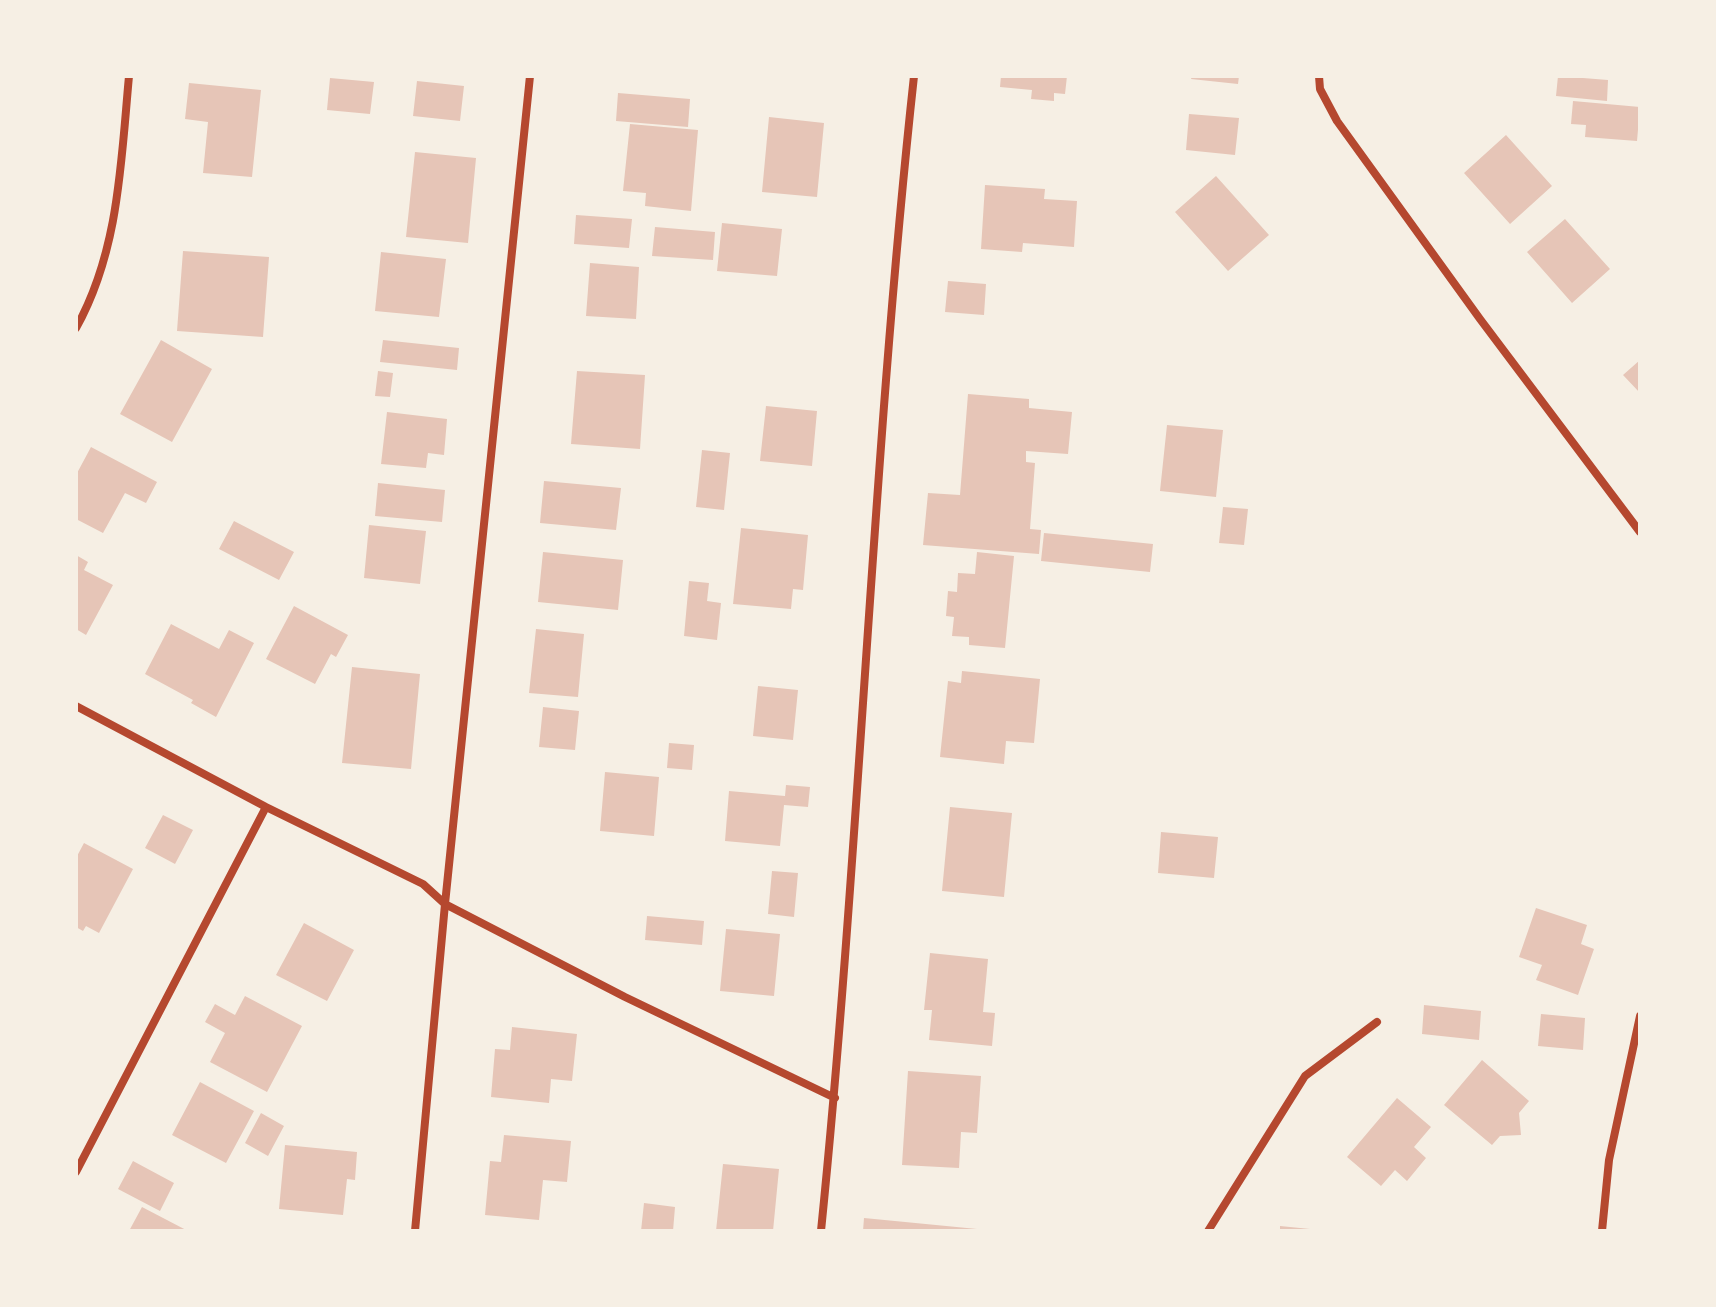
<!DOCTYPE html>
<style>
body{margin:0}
#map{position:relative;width:1716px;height:1307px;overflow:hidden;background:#f6efe4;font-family:"Golos Text",sans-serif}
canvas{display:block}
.frame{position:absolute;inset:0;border:78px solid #f6efe4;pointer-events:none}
</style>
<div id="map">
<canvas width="1716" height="1307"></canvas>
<div class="frame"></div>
</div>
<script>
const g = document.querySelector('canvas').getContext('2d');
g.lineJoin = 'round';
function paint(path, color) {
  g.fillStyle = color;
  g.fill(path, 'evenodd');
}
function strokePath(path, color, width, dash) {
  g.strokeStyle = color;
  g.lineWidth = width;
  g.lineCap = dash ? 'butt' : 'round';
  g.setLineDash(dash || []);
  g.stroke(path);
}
const building = new Path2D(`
 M1001 76H1067L1065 94 1054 93V101L1031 99 1032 90 1000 87Z
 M1192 76H1239L1238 84 1191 79Z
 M1558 76 1608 80 1607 101 1556 96Z
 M330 78 374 82 370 114 327 110Z
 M417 81 464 86 460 121 413 116Z
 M189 83 261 90 252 177 203 173 208 122 185 119Z
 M618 93 690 99 688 127 616 121Z
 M1573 101 1640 107 1637 141 1585 137 1586 125 1571 124Z
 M1189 114 1239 118 1235 155 1186 150Z
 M769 117 824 123 817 197 762 192Z
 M630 124 698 130 691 211 645 206 646 193 623 191Z
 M1506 135 1552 186 1510 224 1464 173Z
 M415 152 476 158 468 243 406 237Z
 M1216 176 1269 235 1228 271 1175 212Z
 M985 185 1045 189 1044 199 1077 201 1074 247 1023 243 1022 252 981 249Z
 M576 215 632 219 629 248 574 244Z
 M1565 219 1610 269 1572 303 1527 252Z
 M722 223 782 229 777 276 717 271Z
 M655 227 715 232 713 260 652 256Z
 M183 251 269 257 263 337 177 331Z
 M381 252 446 259 439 317 375 311Z
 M590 263 639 267 636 319 586 316Z
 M948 281 986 284 984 315 945 312Z
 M161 340 212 369 172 442 120 414Z
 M383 340 459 348 457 370 380 362Z
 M1640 360V393L1623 375Z
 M378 371 393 373 390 397 375 396Z
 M577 371 645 375 640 449 571 444Z
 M968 394 1029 399V408L1072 412 1068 454 1026 451V462L1035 463 1030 529 1041 530 1039 554 923 545 928 493 960 495Z
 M766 406 817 411 812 466 760 461Z
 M387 412 447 419 444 455 428 453 426 468 381 464Z
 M1167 425 1223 430 1216 497 1160 491Z
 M91 447 157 482 146 503 125 493 103 533 76 519V475Z
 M702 450 730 453 724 510 696 507Z
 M544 481 621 488 616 530 540 523Z
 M378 483 445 490 442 522 375 516Z
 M1223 507 1248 509 1244 545 1219 543Z
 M234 521 294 552 279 580 219 549Z
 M369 525 426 531 420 584 364 578Z
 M741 528 808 535 803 590 793 589 791 609 733 604Z
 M1044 533 1153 544 1150 572 1041 561Z
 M543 552 623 560 618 610 538 602Z
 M977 552 1014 556 1005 648 969 645V637L952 636 954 617 946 616 948 591 957 592 958 573 975 574Z
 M76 555 88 562 84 570 113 585 86 635 76 629Z
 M689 581 709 583 707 601 721 603 717 640 684 636Z
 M294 606 348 635 336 657 331 654 315 684 266 659Z
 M171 624 219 649 229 630 254 643 216 717 191 703 193 700 145 674Z
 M536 629 584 634 578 697 529 693Z
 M352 667 420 674 411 769 342 763Z
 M962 671 1040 679 1034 743 1006 741 1004 764 940 757 948 681 961 683Z
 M758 686 798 690 793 740 753 736Z
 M543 707 579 711 575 750 539 747Z
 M669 743 694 745 692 770 667 768Z
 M605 772 659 777 654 836 600 831Z
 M786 785 810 787 808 807 784 805 780 846 725 841 729 791 785 796Z
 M950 807 1012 813 1004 897 942 891Z
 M163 815 193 830 175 864 145 848Z
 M1161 832 1218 837 1214 878 1158 873Z
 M84 843 133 869 99 933 86 926 83 931 76 927V858Z
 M772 871 798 873 794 917 768 914Z
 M1536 908 1587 925 1581 944 1594 949 1578 995 1536 980 1542 965 1519 957Z
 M647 916 704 921 702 945 645 940Z
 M304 923 354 950 327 1001 276 975Z
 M726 929 780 934 774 996 720 991Z
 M930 953 988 959 983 1012 995 1013 992 1046 929 1040 932 1010H924Z
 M245 996 302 1026 267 1092 210 1062 225 1033 205 1022 215 1004 235 1015Z
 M1424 1005 1481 1011 1479 1040 1422 1034Z
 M1541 1014 1585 1018 1583 1050 1538 1046Z
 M512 1027 577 1034 572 1081 551 1079 549 1103 491 1097 495 1049 510 1050Z
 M1482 1060 1529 1101 1519 1113 1521 1135 1500 1136 1492 1145 1444 1105Z
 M908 1071 981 1076 977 1133 961 1132 959 1168 902 1165Z
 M200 1082 254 1111 226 1163 172 1135Z
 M1397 1098 1431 1127 1414 1147 1426 1158 1407 1181 1395 1170 1381 1186 1347 1157Z
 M261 1113 284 1126 268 1156 245 1143Z
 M504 1135 571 1141 567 1182 543 1180 539 1220 485 1215 490 1161 501 1162Z
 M285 1145 357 1152 355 1180 347 1179 343 1215 279 1209Z
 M133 1161 174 1183 160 1211 118 1189Z
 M723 1164 779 1169 773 1231H716Z
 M644 1203 675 1207 673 1231H641Z
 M142 1207 188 1231H129Z
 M864 1218 977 1229V1231H863Z
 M1280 1226 1310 1229 1309 1231H1280Z`);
const minor = new Path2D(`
 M1319 76 1320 89 1337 121 1480 319 1640 532
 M76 328C119 251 121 162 129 76
 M76 706 266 807 423 884 445 904 625 997 835 1098
 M76 1172 266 807
 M415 1231 445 904 530 76
 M821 1231C860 847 872 460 914 76
 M1208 1231 1305 1076 1377 1022
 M1602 1231 1609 1160 1640 1016`);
paint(building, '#e6c5b7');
strokePath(minor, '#b5482f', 8);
</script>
